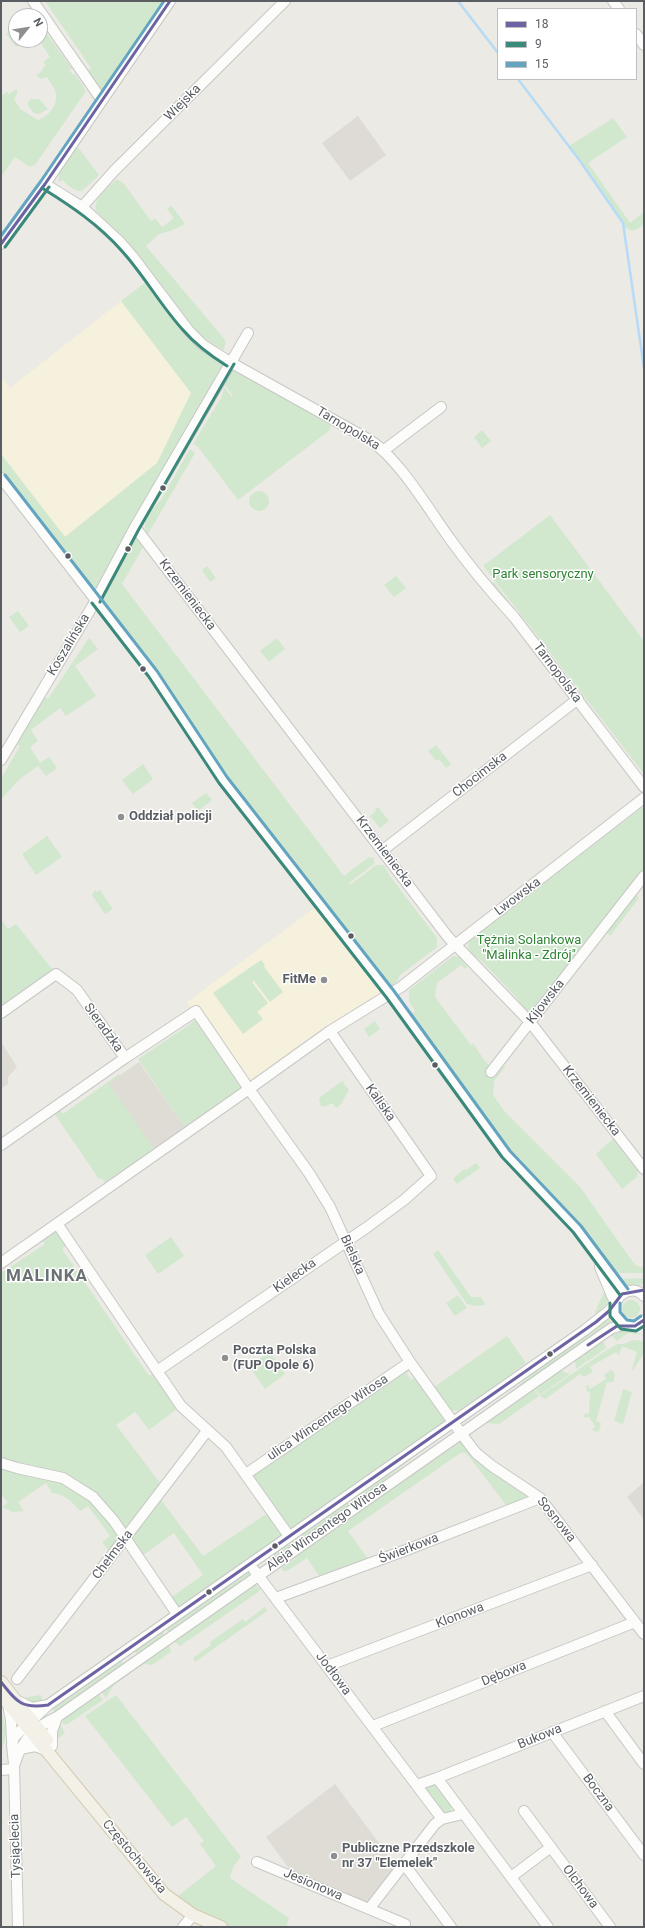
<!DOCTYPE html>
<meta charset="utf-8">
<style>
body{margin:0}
#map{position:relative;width:645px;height:1928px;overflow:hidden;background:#ebeae4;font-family:Roboto,sans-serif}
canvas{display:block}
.frame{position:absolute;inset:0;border:2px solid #5a5e63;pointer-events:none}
.legend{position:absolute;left:497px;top:8px;width:140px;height:72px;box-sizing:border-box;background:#fff;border:1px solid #bdbfc1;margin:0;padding:5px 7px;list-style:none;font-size:12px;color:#5a5e63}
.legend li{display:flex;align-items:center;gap:8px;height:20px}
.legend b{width:20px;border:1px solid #bdbfc1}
.north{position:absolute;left:8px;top:8px;width:40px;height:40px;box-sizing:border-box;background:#fff;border:1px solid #bdbfc1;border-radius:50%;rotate:60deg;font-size:11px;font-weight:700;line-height:16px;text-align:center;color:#5a5e63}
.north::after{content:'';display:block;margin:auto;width:14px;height:18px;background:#8d8f90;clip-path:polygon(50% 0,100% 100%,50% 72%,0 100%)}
</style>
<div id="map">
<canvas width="645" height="1928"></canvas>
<div class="frame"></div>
<ul class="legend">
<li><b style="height:5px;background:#6c63a2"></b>18</li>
<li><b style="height:5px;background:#3b897b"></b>9</li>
<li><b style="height:5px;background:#63a4c1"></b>15</li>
</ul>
<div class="north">N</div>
</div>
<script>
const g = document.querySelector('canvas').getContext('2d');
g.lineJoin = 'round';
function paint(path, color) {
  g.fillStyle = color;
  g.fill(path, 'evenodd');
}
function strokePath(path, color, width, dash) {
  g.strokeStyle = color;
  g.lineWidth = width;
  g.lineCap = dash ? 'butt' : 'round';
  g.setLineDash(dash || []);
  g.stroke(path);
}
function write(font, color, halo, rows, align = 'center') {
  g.font = font + ' Roboto,sans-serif';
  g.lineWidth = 3;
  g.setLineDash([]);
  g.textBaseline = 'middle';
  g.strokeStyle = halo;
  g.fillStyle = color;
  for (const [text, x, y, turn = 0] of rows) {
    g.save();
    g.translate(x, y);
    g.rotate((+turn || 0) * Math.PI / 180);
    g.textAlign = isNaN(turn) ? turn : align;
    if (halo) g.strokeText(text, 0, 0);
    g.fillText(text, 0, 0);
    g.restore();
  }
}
const commercial = new Path2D(`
 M121 301 191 393 157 463 65 537 1 454V377L10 388Z
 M320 904 390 994 244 1086 187 1002Z`);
const industrial = new Path2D(`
 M358 116 386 155 350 181 322 143Z
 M644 1482V1520L627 1497Z`);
const education = new Path2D(`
 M1 1042 17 1067 8 1077V1084L1 1089Z
 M139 1062 185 1127 121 1172 76 1106Z
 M335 1784 399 1870 369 1909 295 1877 266 1837Z`);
const green = new Path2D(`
 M45 1H170L101 99 83 74 91 68Z
 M40 24 72 69 69 70 73 75 75 74 86 91 35 165 30 167 15 157 1 177V96L7 92 9 94 17 89V94L14 99 20 109 38 120C48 117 58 105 56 94 55 87 50 83 47 77L42 79 36 76 43 70 42 69 46 65 43 62 50 57 39 40H40Z
 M16 27V40H31L23 47 21 45 16 47 6 34Z
 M32 99H39L48 109 39 114 34 113 28 106V102Z
 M613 118 627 137 588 163 630 223 644 212V225L633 231 624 227 619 216 569 146Z
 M77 146 99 175 82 191C74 191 67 185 63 180L59 182C56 171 71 155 77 146Z
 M117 179 125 185 151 221 155 218 162 227 174 218 167 209 171 205 185 224 173 230 159 234 146 246 226 341 224 350C210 344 200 335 190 324L128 242 96 211C93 197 108 188 117 179Z
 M150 279 189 331 331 418 330 430 238 500 198 447 193 444 222 396 224 387 232 397 233 396 225 385 230 364 135 531 146 542 122 584 344 876 369 857 374 858V864L349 883 350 885 376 865H384L390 876 437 938V947L400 975 390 994 223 780 96 600 1 478V454L65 537 157 463 191 393 121 301Z
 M482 430 491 441 482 448 474 437Z
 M190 449 195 453 148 534 145 529V521L152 509 161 500Z
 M249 501a10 10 0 1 1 20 0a10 10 0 1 1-20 0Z
 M550 515 644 641V774L484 567V564L487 563Z
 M207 566 216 578 210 582 202 570Z
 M396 576 406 588 394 597 384 585Z
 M494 582 520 616 516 615 489 586Z
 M18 611 29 626 20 632 9 617Z
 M89 638 98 649 75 666 96 696 66 716 60 708 31 730 38 741 30 747 40 763 49 757 57 768 46 776 38 766 21 778 1 799V779L20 746 12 742 39 695 48 699Z
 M277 638 285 649 269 662 260 651Z
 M564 673 600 719 595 718 564 677Z
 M436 745 451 764 446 768 439 759 436 761 428 751Z
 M143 764 153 779 133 794 122 780Z
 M206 793 212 800 198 811 192 803Z
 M644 806V869L535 1010 528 1011 524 1009 516 997 481 960C472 955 465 951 470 940Z
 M378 807 389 821 380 828 370 816 376 811 375 809Z
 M47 836 62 857 36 875 22 854Z
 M95 890 97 892 100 890 113 909 105 914 92 895Z
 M635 894 639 898 610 936 606 932Z
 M1 919 8 929 16 924 56 974 1 1013Z
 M453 956 459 957 467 967 466 969 461 965 437 983 435 997 471 1045 473 1043C478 1050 483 1060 489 1065L485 1071 494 1078 503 1067 506 1066 494 1081 493 1095 505 1112 580 1187 635 1265 644 1268V1273H618L615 1275 576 1222 530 1176 510 1152 410 1014 415 1011 409 1001V990Z
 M261 960 265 965 264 967 283 992 270 1002 254 981 252 982 268 1003 257 1012 263 1019 243 1034 213 993Z
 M197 1018 247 1091 201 1123 185 1127 138 1059 189 1025Z
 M375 1021 380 1029 369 1037 364 1029Z
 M119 1074 120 1076 109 1084 154 1148 106 1184 102 1178 99 1179 52 1110 57 1106 63 1114Z
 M342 1081 349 1090 341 1104 336 1108 332 1103 325 1107 321 1106 319 1098Z
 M613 1139 638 1171 637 1177 622 1189 596 1154Z
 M476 1163 480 1168 457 1184 453 1179 464 1169 466 1170Z
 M58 1225 70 1243 62 1249 149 1376 157 1371 181 1406 149 1430 135 1412 116 1425 164 1488 158 1496 203 1556 271 1511 246 1474 410 1362 414 1368 406 1373 411 1380 419 1375 430 1390 507 1336 526 1363 460 1411 451 1410 446 1406 453 1422 177 1614 167 1600 203 1575 174 1533 139 1558 126 1539 113 1556 102 1542 110 1536 88 1506 80 1511C72 1502 65 1494 52 1493L46 1483 18 1502 24 1511 13 1512 2 1507 8 1502 1 1495V1273L45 1244 40 1237Z
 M171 1237 184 1256 158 1274 145 1255Z
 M438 1250 471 1297H481L485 1305 475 1306 467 1304 435 1257 433 1254Z
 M644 1278V1284C635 1286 627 1286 619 1281L624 1279Z
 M605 1290 608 1302 596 1315 595 1312Z
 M458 1295 467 1308 455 1316 446 1303Z
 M622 1309a9 9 0 1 1 18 0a9 9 0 1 1-18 0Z
 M609 1318 612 1323 469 1423 510 1393 537 1369Z
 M623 1331 638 1333 644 1335 628 1333 617 1341 611 1335Z
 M603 1340 606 1348 588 1361 583 1354Z
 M633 1340 644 1341V1353L631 1373 637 1352 622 1346 619 1355 616 1352 590 1367 593 1372 584 1377 580 1374 545 1399 540 1396 604 1352 617 1344H624Z
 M270 1352 285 1374 265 1389 249 1366Z
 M582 1354 587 1361 576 1369 575 1360Z
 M611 1370C617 1372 614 1378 613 1382H607L596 1421 601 1423 599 1431 596 1432 592 1430 595 1426 589 1417H583L585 1414 589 1413 590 1392 587 1391 586 1386 588 1385 590 1389 606 1379 604 1375Z
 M561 1371 570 1374 540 1395 535 1389Z
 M534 1389 539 1396 499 1424 486 1423Z
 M623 1389 632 1392 623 1424 614 1421Z
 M461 1433 476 1453 540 1498 510 1510 467 1454 462 1452 348 1531 374 1567 326 1586 307 1558 287 1571H283L281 1568 295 1559 294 1557Z
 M437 1439 365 1495 274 1558 272 1554Z
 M247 1572H250V1575L168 1633 166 1627Z
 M255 1584 261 1589 257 1593 180 1646 174 1641Z
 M265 1607 267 1611 195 1662 193 1658 211 1645 210 1642 243 1619 245 1622Z
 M162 1631 164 1635 138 1654 135 1652V1650Z
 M169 1644 171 1652 152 1665 144 1664 136 1669V1667Z
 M120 1660 123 1662 122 1665 55 1712 52 1708Z
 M131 1671V1673L113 1686 106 1698 101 1691Z
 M98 1694 103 1700 68 1724 64 1725 62 1722 66 1717Z
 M41 1695 42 1700 30 1703 22 1698Z
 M116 1695 241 1857 233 1867 230 1878 289 1918 286 1927H221L172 1901 216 1866 200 1844 204 1841 186 1817 172 1827 85 1716Z
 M1 1712C6 1724 8 1738 1 1749Z
 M60 1724 65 1733 57 1739V1731Z
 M433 1783 436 1784 451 1805V1814L445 1816 425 1790V1787Z`);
const stream = new Path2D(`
 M458 1 498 53
 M518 79 580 161 623 223 644 368`);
const minor = new Path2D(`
 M33 1 101 99
 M613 1 619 9
 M636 34 644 45
 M45 184 82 207 120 242 133 257 189 331 203 345 230 362 368 439C398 457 429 510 450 539 470 567 491 592 514 617L644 787
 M82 207 114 171 285 1
 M1 244 45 184 170 1
 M383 451 441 407
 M1 478 153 674 223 780 390 994 506 1154 533 1184 577 1229 624 1292
 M135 527 448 937 530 1022 644 1169
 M1 760 96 600 135 527 248 333
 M383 850 578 699
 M1 1013 56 974 77 990 125 1058
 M491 1072 644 876
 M1 1145 125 1058 196 1011 249 1089 330 1031 401 987 644 798
 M58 1225 181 1406 226 1447 289 1536
 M1 1263 249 1089 309 1173 330 1207 379 1314 410 1362 463 1436 476 1453 492 1466 540 1498 644 1634
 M600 1267 615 1303
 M644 1296C628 1279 600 1306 624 1325L635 1326 644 1320
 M157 1371 366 1228 404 1200 431 1176 330 1031
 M1 1463 17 1468 63 1478 93 1497 114 1521 177 1614
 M246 1474 410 1362
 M254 1570 442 1819
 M276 1598 409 1549 540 1498
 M327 1666 592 1565
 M17 1679 207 1431
 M18 1701 32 1708 48 1705
 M8 1704 11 1720 12 1741
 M605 1711 644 1764
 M373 1726 635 1622
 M552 1732 644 1855
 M52 1746V1731L57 1717
 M20 1749 35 1746 46 1750
 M15 1763C22 1740 35 1727 57 1717L612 1328 624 1325
 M1 1770 14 1769
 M437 1778 644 1696
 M417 1785 437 1778 548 1927
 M524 1811 610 1927
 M257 1862 405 1924
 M404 1864 451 1927
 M511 1877 551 1847
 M369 1909 435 1824 442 1819 463 1814
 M18 1927 14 1764 12 1745 14 1737 48 1705 585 1330 609 1311 614 1305
 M183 1927 193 1915`);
const major = new Path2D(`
 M1 1682 47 1740
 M1 1695 164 1894 193 1915 221 1927`);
const bus1 = new Path2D(`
 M1 244 45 184 170 1
 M588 1345 617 1326H635L644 1320
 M1 1682C17 1702 21 1709 48 1705L596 1322 609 1311 622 1294 644 1290`);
const bus2 = new Path2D(`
 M42 188C71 206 99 225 121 250 144 275 160 305 183 330 195 344 211 356 227 366
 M5 247 49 187
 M100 602 139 529 234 364
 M92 603 149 677 219 783 386 997 502 1157 573 1232 620 1295
 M610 1303V1316L621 1329 636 1331 644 1326`);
const bus3 = new Path2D(`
 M1 236 41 181 164 1
 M5 475 157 671 227 777 394 991 510 1151 581 1226 628 1289
 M620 1303V1312L627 1320 634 1321 641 1316`);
const markers = [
 [163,488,3.5,"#5a5e63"],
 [128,549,3.5,"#5a5e63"],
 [68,556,3.5,"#5a5e63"],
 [143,669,3.5,"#5a5e63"],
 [121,817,4,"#8d8f90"],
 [351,936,3.5,"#5a5e63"],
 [324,980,4,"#8d8f90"],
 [435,1065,3.5,"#5a5e63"],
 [550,1354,3.5,"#5a5e63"],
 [225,1358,4,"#8d8f90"],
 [275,1546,3.5,"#5a5e63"],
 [209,1592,3.5,"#5a5e63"],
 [334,1856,4,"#8d8f90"]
];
const streetNames = [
 ["Wiejska",183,103,-45],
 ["Tarnopolska",348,429,31],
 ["Krzemieniecka",187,595,53],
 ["Koszalińska",69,645,-59],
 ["Tarnopolska",557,673,53],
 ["Chocimska",480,775,-38],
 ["Krzemieniecka",384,852,53],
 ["Lwowska",518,897,-37],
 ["Kijowska",546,1002,-52],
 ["Sieradzka",103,1028,54],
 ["Krzemieniecka",591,1101,52],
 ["Kaliska",380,1103,55],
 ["Bielska",352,1255,66],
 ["Kielecka",295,1276,-35],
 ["ulica Wincentego Witosa",328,1418,-34],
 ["Sosnowa",556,1520,51],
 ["Aleja Wincentego Witosa",327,1527,-35],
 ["Świerkowa",409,1549,-21],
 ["Chełmska",113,1555,-53],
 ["Klonowa",460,1616,-21],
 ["Jodłowa",333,1674,53],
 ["Dębowa",504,1674,-22],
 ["Bukowa",540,1737,-22],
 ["Boczna",598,1793,53],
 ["Tysiąclecia",16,1846,-92],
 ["Częstochowska",134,1857,50],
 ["Jesionowa",313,1885,23],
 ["Olchowa",580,1887,53]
];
const parkNames = [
 ["Park sensoryczny",543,575],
 ["Tężnia Solankowa",529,941],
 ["\"Malinka - Zdrój\"",529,956]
];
const poiNames = [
 ["Oddział policji",129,817],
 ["FitMe",316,980,"right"],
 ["Poczta Polska",233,1351],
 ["(FUP Opole 6)",233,1366],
 ["Publiczne Przedszkole",342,1849],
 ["nr 37 \"Elemelek\"",342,1864]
];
const districtNames = [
 ["MALINKA",47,1277]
];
paint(commercial, '#f6f1dc');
paint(industrial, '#dedbd7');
paint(education, '#dedcd4');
paint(green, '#d1e8ce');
strokePath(stream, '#b6dbf7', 2.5);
strokePath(minor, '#c7c7c5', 12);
strokePath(major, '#d4cbb1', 14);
strokePath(minor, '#fcfcfb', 10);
strokePath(major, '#f2f0e7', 12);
strokePath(bus1, '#6c63a2', 3);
strokePath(bus2, '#3b897b', 3);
strokePath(bus3, '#63a4c1', 3);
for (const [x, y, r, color] of markers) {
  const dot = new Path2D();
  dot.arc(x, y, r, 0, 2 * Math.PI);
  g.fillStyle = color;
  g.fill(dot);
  strokePath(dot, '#fff', 1.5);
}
write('13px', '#5a5e63', '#fff', streetNames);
write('13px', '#308435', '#fff', parkNames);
write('bold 13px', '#5a5e63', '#fff', poiNames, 'left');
g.letterSpacing = '1px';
write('bold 17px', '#6b7075', '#fff', districtNames);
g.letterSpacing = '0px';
</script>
